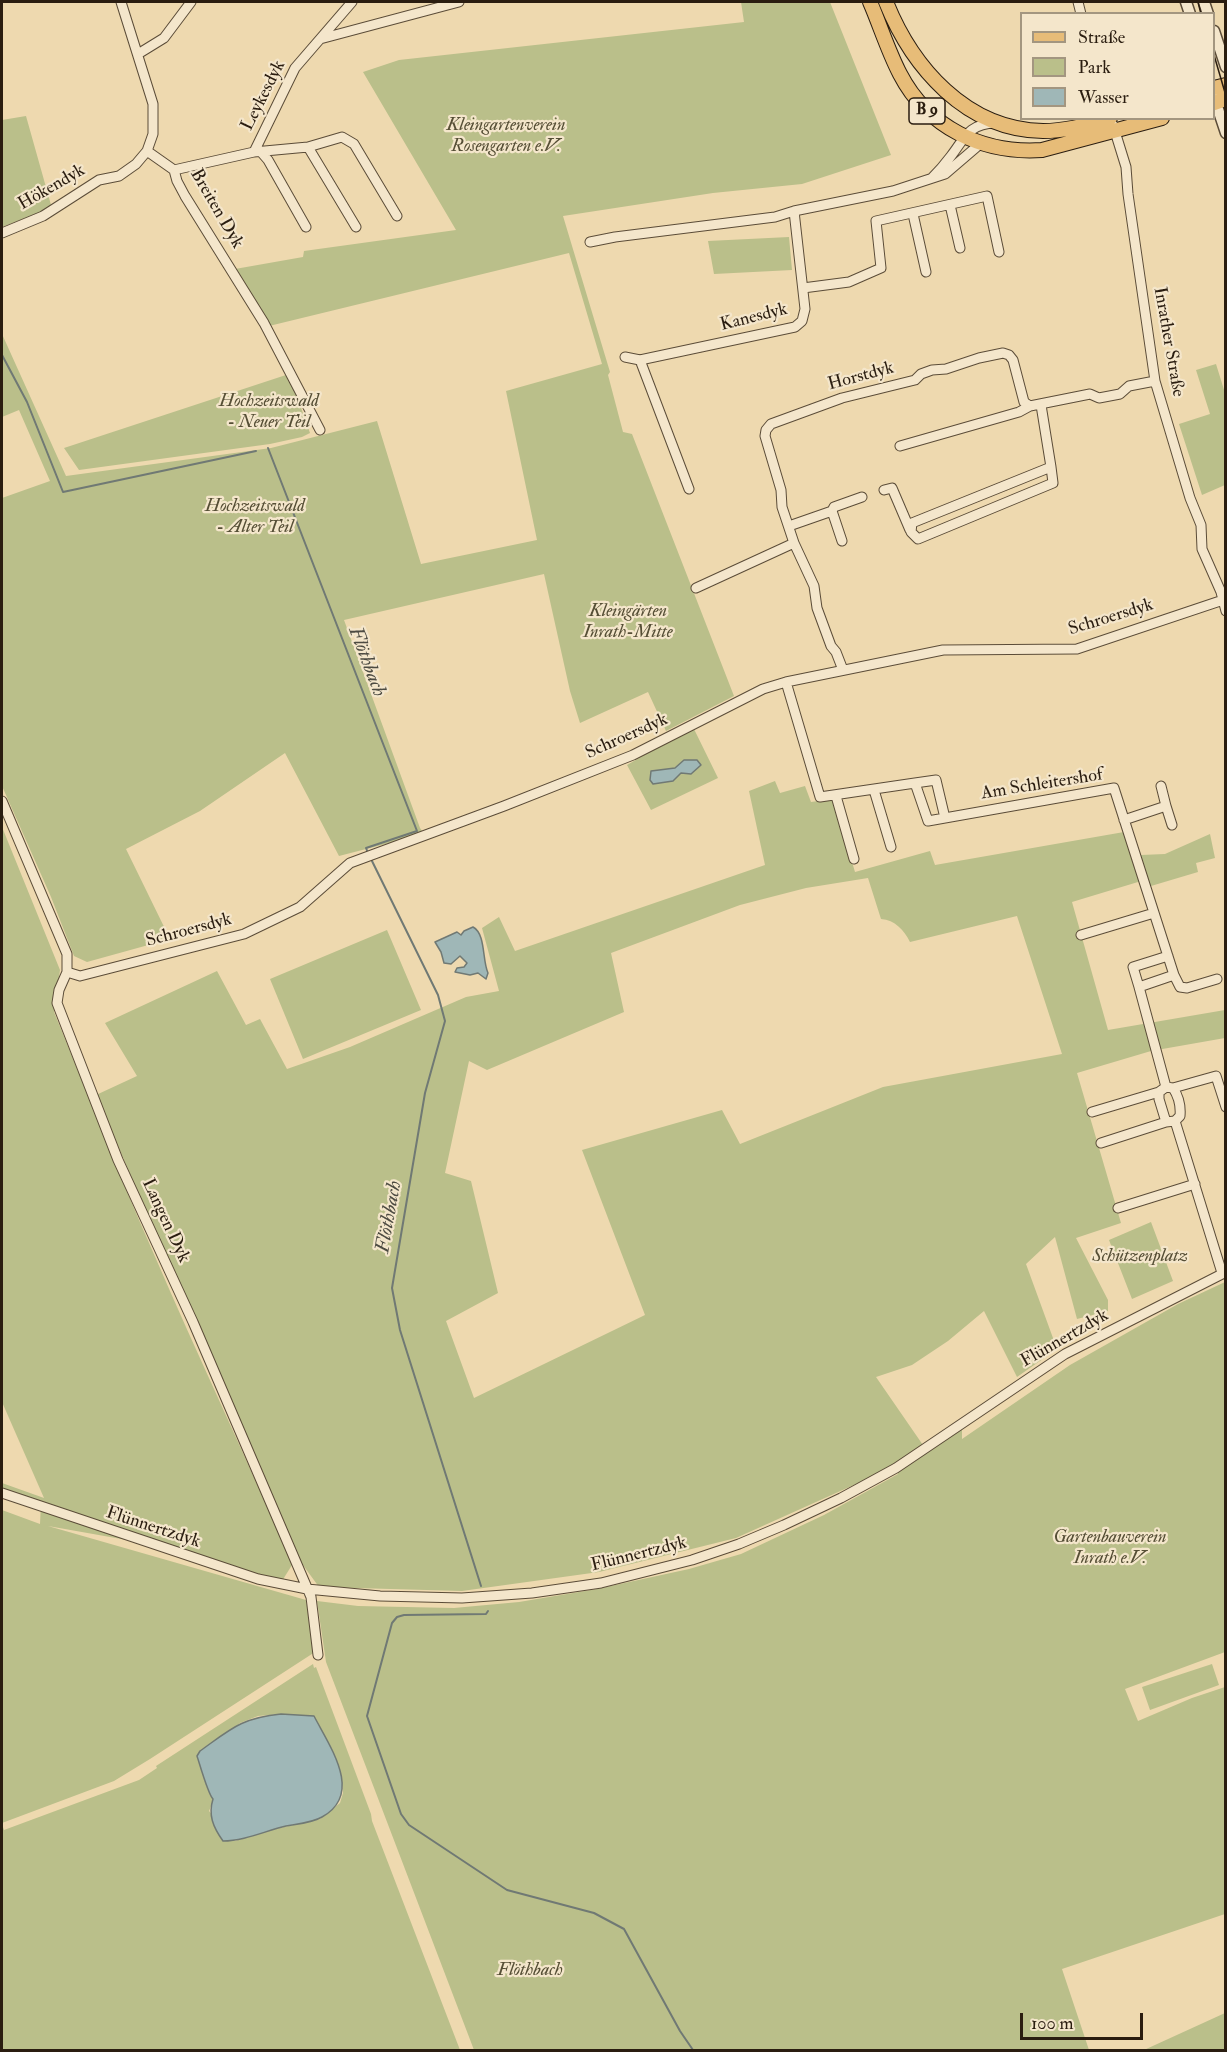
<!DOCTYPE html>
<meta charset="utf-8">
<style>
body{margin:0}
#map{position:relative;width:1227px;height:2052px;overflow:hidden;background:#eed9af;font-family:"IM FELL Double Pica",serif}
canvas{display:block}
.frame{position:absolute;inset:0;border:3px solid #2a1d10;pointer-events:none}
.legend{position:absolute;left:1020px;top:12px;width:195px;height:108px;box-sizing:border-box;background:#f4e6cb;border:2px solid #a39680;margin:0;padding:8px 10px;list-style:none;font-size:18px;color:#2a1d10}
.legend li{display:flex;align-items:center;gap:12px;height:30px}
.legend b{width:30px;border:2px solid #a39680}
.scale{position:absolute;left:1020px;top:2013px;width:123px;height:27px;box-sizing:border-box;border:3px solid #2a1d10;border-top:0;padding-left:8px;font-size:18px;line-height:21px;white-space:nowrap;color:#2a1d10;-webkit-text-stroke:4px #f4e6cb;paint-order:stroke}
</style>
<div id="map">
<canvas width="1227" height="2052"></canvas>
<div class="frame"></div>
<ul class="legend">
<li><b style="height:8px;background:#e7bc78"></b>Straße</li>
<li><b style="height:16px;background:#babf8a"></b>Park</li>
<li><b style="height:16px;background:#9fb7b7"></b>Wasser</li>
</ul>
<div class="scale">100 m</div>
</div>
<script>
const g = document.querySelector('canvas').getContext('2d');
g.lineJoin = 'round';
function paint(path, color) {
  g.fillStyle = color;
  g.fill(path, 'evenodd');
}
function strokePath(path, color, width, dash) {
  g.strokeStyle = color;
  g.lineWidth = width;
  g.lineCap = dash ? 'butt' : 'round';
  g.setLineDash(dash || []);
  g.stroke(path);
}
function write(font, color, halo, rows, align = 'center') {
  g.font = font + ' "IM FELL Double Pica",serif';
  g.lineWidth = 4.5;
  g.setLineDash([]);
  g.textBaseline = 'middle';
  g.strokeStyle = halo;
  g.fillStyle = color;
  for (const [text, x, y, turn = 0] of rows) {
    g.save();
    g.translate(x, y);
    g.rotate((+turn || 0) * Math.PI / 180);
    g.textAlign = isNaN(turn) ? turn : align;
    if (halo) g.strokeText(text, 0, 0);
    g.fillText(text, 0, 0);
    g.restore();
  }
}
const green = new Path2D(`
 M741 2H830L891 155 802 184 713 193 563 216 610 372 608 375 623 432 632 434 734 696 666 731 648 692 580 723 570 691 544 574 344 620 420 828 424 834 339 856 285 753 200 811 126 849 170 939 87 962 74 956 51 897 2 786V498L50 481 19 410 2 417V334L66 476 271 448 377 421 421 564 537 540 506 391 602 364 569 253 269 326 235 269 303 257 304 251 456 230 363 72 399 60 744 22Z
 M26 116 51 205 41 212 2 227V120Z
 M789 237 792 270 714 274 708 241Z
 M1216 364 1225 393V485L1202 495 1179 424 1210 414 1196 370Z
 M289 374 310 433 302 437 270 444 79 470 64 448Z
 M693 727 718 778 651 810 627 765Z
 M775 781 780 793 805 786 811 802 833 799 855 872 930 851 935 865 1124 832 1141 855 1165 854 1210 834 1215 858 1196 863 1198 872 1151 886 1138 882 1072 902 1108 1030 1225 1010V1038L1151 1051 1077 1073 1121 1223 1076 1238 1108 1300V1311L1077 1319 1055 1237 1026 1264 1057 1349 1017 1377 984 1311 948 1341 912 1365 876 1377 925 1448 896 1466 736 1538 599 1572 462 1591 319 1587 300 1561 260 1476 96 1095 137 1076 105 1023 217 971 246 1025 260 1019 287 1069 350 1047 466 997 499 991 482 928 499 917 515 951 765 865 749 791ZM868 878 881 919C895 920 904 930 910 942L1017 916 1062 1054 883 1087 740 1144 722 1110 582 1150 645 1315 474 1398 446 1321 498 1293 471 1181 445 1173 469 1061 487 1070 624 1012 611 953 740 905 806 888Z
 M2 827 60 970 54 1012C87 1092 118 1173 153 1252 198 1357 248 1460 292 1565L282 1581 172 1548 48 1526 306 1600 315 1652 150 1759 114 1781 2 1823V1510L40 1524 41 1503 2 1488V1483L44 1498 2 1402Z
 M387 930 421 1010 303 1059 270 979Z
 M1151 1222 1173 1281 1132 1299 1109 1240Z
 M1225 1282V1652L1125 1689 1138 1721 1192 1698 1225 1687V1914L1062 1969 1089 2050H474L326 1662 317 1601 358 1606 454 1608 519 1602 597 1589 689 1569 741 1554 824 1515 898 1474 896 1468 962 1429V1439L1070 1365 1178 1304Z
 M313 1664 314 1668 316 1667 371 1814 372 1821 460 2050H2V1824L4 1830 139 1780 157 1768 156 1766ZM281 1714 342 1780 343 1793 340 1803 320 1819 257 1833 235 1841 209 1811 214 1799C206 1792 204 1773 199 1763L240 1723 258 1716Z
 M1212 1664 1219 1685 1150 1710 1142 1687Z
 M1225 2013V2050H1144Z`);
const water = new Path2D(`
 M684 760H697L701 765 691 774 681 773 673 781 653 784 650 780 651 771 675 768Z
 M473 927C486 934 482 960 488 973L486 979 478 973 470 975 455 972 457 968 464 967 467 963 460 956 451 964 444 963 441 952 435 942 457 932 461 935 464 931Z
 M281 1714 314 1716C330 1747 364 1794 322 1817 312 1823 297 1824 286 1826 265 1831 244 1841 223 1841 213 1827 208 1815 213 1799 208 1794 200 1765 197 1756L200 1751C231 1729 241 1718 281 1714Z`);
const stream = new Path2D(`
 M2 355 27 402 63 492 256 451
 M268 448 417 831 366 848 368 853
 M371 859 438 995 445 1021 425 1093 392 1288 400 1330 481 1586
 M488 1611 486 1614 404 1615 397 1617 392 1623 367 1716 401 1814 409 1825 507 1890 594 1913 624 1929 680 2031 693 2050`);
const minor = new Path2D(`
 M1078 2 1081 14
 M320 39 459 2
 M138 54 164 38 191 2
 M1113 125 1126 167 1128 194 1155 381 1190 498 1201 525 1202 549 1221 592 1226 611
 M308 147 356 227
 M147 151 174 170 177 181 185 196 264 323 320 430
 M254 152 295 68 352 2
 M261 152 268 160 306 227
 M174 170 254 152 308 147 342 137 354 144 397 216
 M932 178C939 171 945 164 951 156 965 138 968 124 995 123
 M950 205 960 248
 M913 214 926 272
 M2 233 43 216 99 180 119 176 136 164 147 151 153 134V104L121 2
 M590 242 615 237 775 217 794 211 893 191 945 174 980 144
 M803 288 849 282 881 268 876 221 987 196 999 252
 M625 357 640 360 795 327 802 321 805 309 794 211
 M640 360 689 489
 M1041 405 1051 467 912 523 911 532 918 539 1053 483 1051 467
 M900 446 1019 412 1030 406
 M884 490 892 488 910 530
 M832 511 834 507 862 497
 M789 526 832 511 842 541
 M696 588 794 543
 M843 670 836 652 831 646 817 608 814 586 794 543 782 507 781 490 765 436 766 430 771 424 842 398 915 380 921 374 932 370 946 369 979 358 1003 353 1009 355 1013 360 1024 402 1030 406 1090 394 1099 398 1120 394 1129 386 1155 381
 M786 682 820 797 915 783
 M1161 786 1166 806
 M874 790 891 847
 M836 796 854 859
 M2 801 67 954V972L59 990 57 1003 118 1160 193 1322 311 1597 318 1655
 M945 818 936 780 915 783 928 821 1114 788 1174 975
 M1124 820 1166 806 1172 825
 M1081 935 1154 913
 M67 972 80 976 244 934 300 907 350 863 504 806 633 755 763 689 786 682 943 650 1077 649 1226 599
 M1139 987 1133 967 1168 956
 M1166 1087 1139 987 1174 975 1180 987 1187 988 1217 979
 M1173 1088 1216 1076 1226 1107
 M1092 1112 1159 1092
 M1175 1121 1166 1122 1159 1099V1092L1166 1087 1173 1088C1179 1097 1181 1105 1180 1116L1175 1121 1222 1273
 M1101 1143 1166 1122
 M1118 1208 1195 1184
 M2 1493 258 1579 307 1589 380 1596 462 1598 532 1593 601 1583 692 1560 739 1544 784 1525 841 1498 896 1468 1065 1354 1226 1272`);
const tertiary = new Path2D(`
 M1186 2 1190 14
 M1204 2 1208 14
 M1214 31 1226 67
 M1214 97 1226 133`);
const primary = new Path2D(`
 M870 2C880 25 888 51 900 74 928 128 983 154 1042 150L1162 118
 M886 2C912 67 966 130 1043 131 1065 131 1089 125 1110 118
 M1214 88 1226 85
 M1214 103 1226 99`);
const tram = new Path2D(`
 M1198 2 1201 14
 M1214 55 1226 96`);
const shields = [
 [927,111,36]
];
const shieldNames = [
 ["B 9",927,111]
];
const streetNames = [
 ["Leykesdyk",264,96,-63],
 ["Hökendyk",52,188,-30],
 ["Breiten Dyk",216,209,60],
 ["Kanesdyk",754,318,-14],
 ["Inrather Straße",1168,342,80],
 ["Horstdyk",861,377,-15],
 ["Schroersdyk",1111,618,-17],
 ["Schroersdyk",627,737,-24],
 ["Am Schleitershof",1042,785,-9],
 ["Schroersdyk",189,931,-15],
 ["Langen Dyk",165,1221,65],
 ["Flünnertzdyk",1065,1339,-30],
 ["Flünnertzdyk",153,1528,18],
 ["Flünnertzdyk",639,1555,-14]
];
const parkNames = [
 ["Kleingartenverein",506,126],
 ["Rosengarten e.V.",506,147],
 ["Hochzeitswald",269,402],
 ["- Neuer Teil",269,423],
 ["Hochzeitswald",255,507],
 ["- Alter Teil",255,528],
 ["Kleingärten",628,612],
 ["Inrath-Mitte",628,633],
 ["Schützenplatz",1140,1257],
 ["Gartenbauverein",1110,1538],
 ["Inrath e.V.",1110,1559],
 ["Flöthbach",530,1971]
];
const waterNames = [
 ["Flöthbach",366,662,69],
 ["Flöthbach",390,1217,-80]
];
paint(green, '#babf8a');
paint(water, '#9fb7b7');
strokePath(water, '#707974', 1.5);
strokePath(stream, '#707974', 2);
strokePath(minor, '#5b4c38', 11);
strokePath(tertiary, '#5b4c38', 13);
strokePath(primary, '#2a1d10', 16);
strokePath(minor, '#f4e6cb', 9);
strokePath(tertiary, '#f4e6cb', 10);
strokePath(primary, '#e7bc78', 14);
strokePath(tram, '#2a1d10', 1.5);
for (const [x, y, w] of shields) {
  const box = new Path2D();
  box.roundRect(x - w / 2, y - 13, w, 26, 4.5);
  g.fillStyle = '#f4e6cb';
  g.fill(box);
  strokePath(box, '#2a1d10', 1.5);
}
write('bold 16px', '#2a1d10', null, shieldNames);
write('18px', '#2a1d10', '#f4e6cb', streetNames);
write('italic 18px', '#554e35', '#f4e6cb', parkNames);
write('italic 20px', '#4d4b42', '#f4e6cb', waterNames);
</script>
